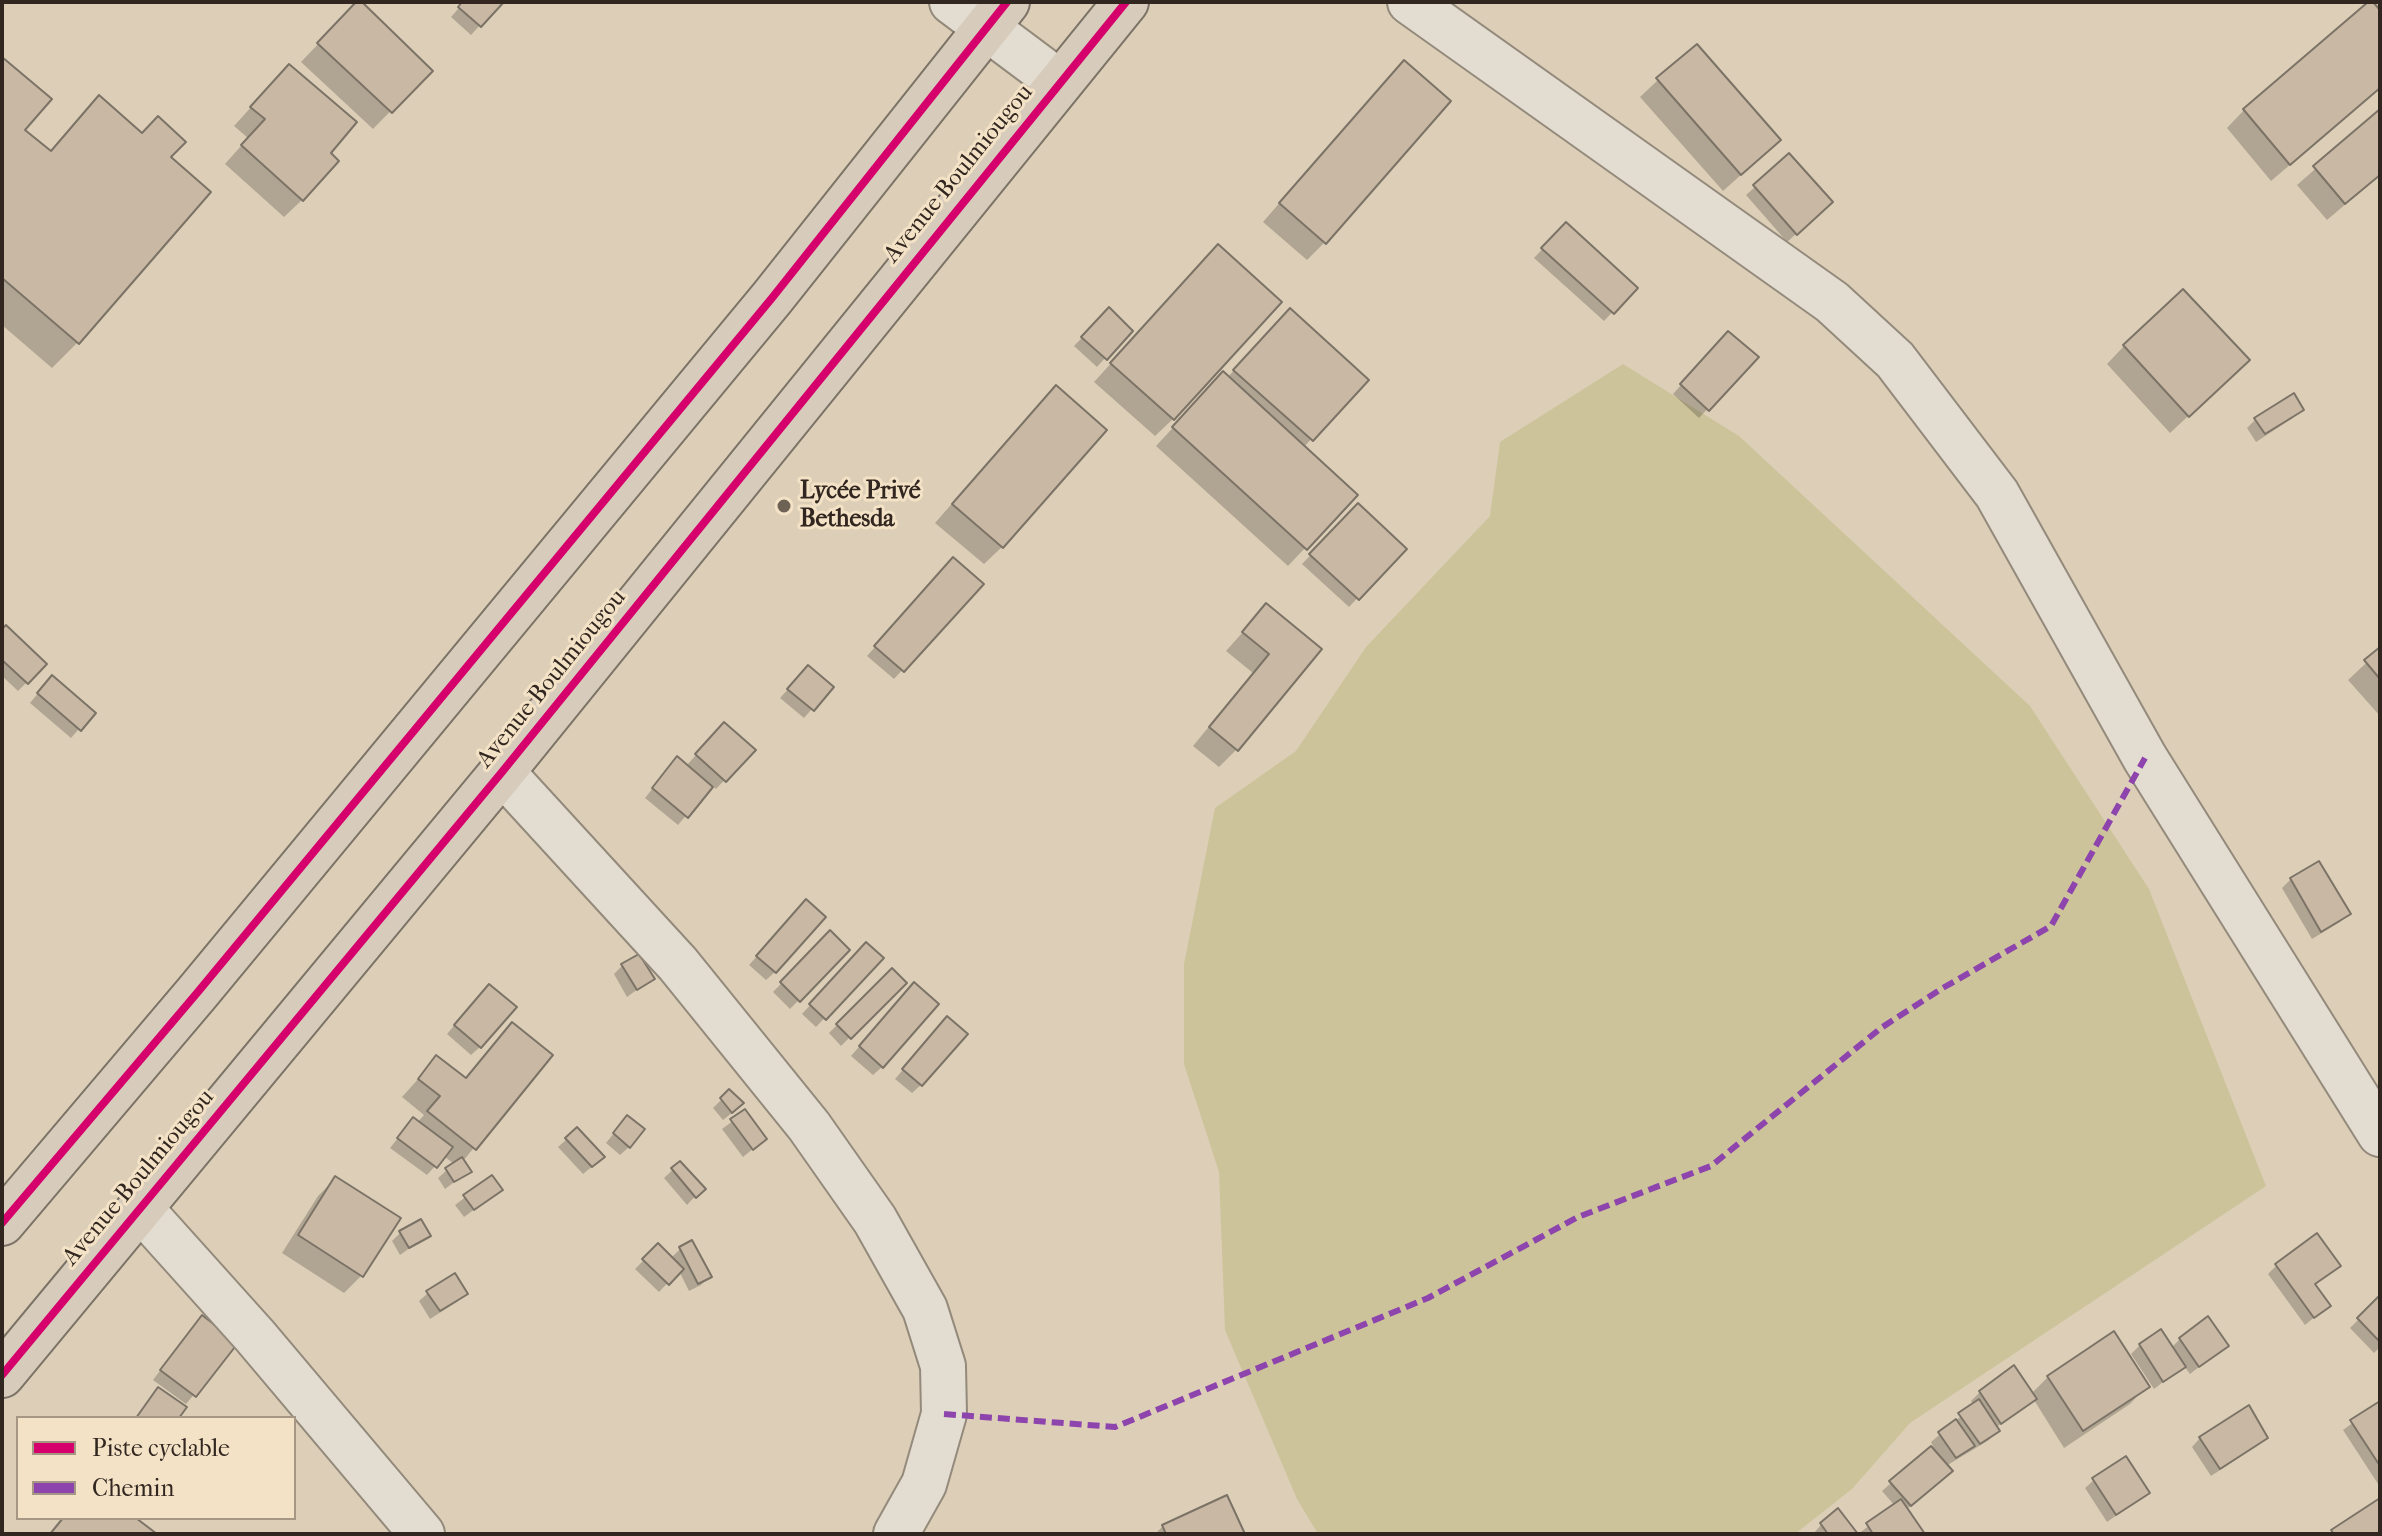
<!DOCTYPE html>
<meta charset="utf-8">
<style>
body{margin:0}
#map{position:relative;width:2382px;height:1536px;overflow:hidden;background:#ddcfb7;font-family:"IM FELL French Canon",serif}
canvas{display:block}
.frame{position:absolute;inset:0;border:4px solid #322720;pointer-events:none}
.legend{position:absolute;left:16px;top:1416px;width:280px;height:104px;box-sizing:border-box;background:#f3e2c6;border:2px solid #a69784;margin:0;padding:10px 14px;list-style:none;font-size:24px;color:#322720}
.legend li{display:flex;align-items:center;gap:16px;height:40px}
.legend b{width:40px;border:2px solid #a69784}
</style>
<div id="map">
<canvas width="2382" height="1536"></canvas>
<div class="frame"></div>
<ul class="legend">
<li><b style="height:10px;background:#d6006c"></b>Piste cyclable</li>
<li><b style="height:10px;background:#8e44ad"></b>Chemin</li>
</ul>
</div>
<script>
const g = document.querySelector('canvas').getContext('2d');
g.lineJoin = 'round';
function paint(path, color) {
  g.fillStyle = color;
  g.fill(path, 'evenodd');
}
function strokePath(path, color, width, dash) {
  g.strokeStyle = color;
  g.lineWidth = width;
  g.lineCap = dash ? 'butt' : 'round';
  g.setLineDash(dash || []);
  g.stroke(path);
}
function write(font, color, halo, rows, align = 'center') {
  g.font = font + ' "IM FELL French Canon",serif';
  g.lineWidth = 6;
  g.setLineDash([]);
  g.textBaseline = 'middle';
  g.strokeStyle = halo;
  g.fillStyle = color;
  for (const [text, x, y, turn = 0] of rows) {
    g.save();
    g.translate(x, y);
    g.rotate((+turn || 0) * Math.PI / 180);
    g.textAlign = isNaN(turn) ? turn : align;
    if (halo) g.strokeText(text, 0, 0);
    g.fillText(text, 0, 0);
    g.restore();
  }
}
const green = new Path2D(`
 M1623 364 1739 436 2030 706 2149 889 2266 1186 1910 1423 1852 1489 1795 1534H1318L1297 1499 1225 1330 1219 1172 1184 1064V964L1215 808 1296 751 1366 647 1490 516 1500 442Z`);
const shadow = new Path2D(`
 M358 2 430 71 373 129 301 62Z
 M464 2H501L471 35 451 17Z
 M2380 13V88L2271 181 2227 128 2244 110Z
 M2 59 22 130 49 152 99 97 208 193 77 343 52 368 2 325Z
 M1386 80 1324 243 1307 260 1263 222Z
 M1658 80 1761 157 1723 191 1640 97Z
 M272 84 328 153 302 200 284 217 225 164 248 138 234 126Z
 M2380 112V175L2327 220 2297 185Z
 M1755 187 1822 211 1787 242 1746 195Z
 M1566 224 1635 288 1604 321 1534 258Z
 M1201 264 1173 419 1155 436 1094 382Z
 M1109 310 1105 358 1097 367 1074 346Z
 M1272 329 1366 380 1303 448 1355 495 1288 566 1156 446 1206 392 1227 378Z
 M1720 342 1756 357 1699 418 1673 394Z
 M2124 346 2229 378 2170 433 2107 364Z
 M1038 405 1002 547 984 564 935 523Z
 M2301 409 2293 418 2256 442 2247 428 2256 419Z
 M1358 506 1404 549 1349 607 1302 564Z
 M945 568 981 584 894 679 867 656Z
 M1266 606 1319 649 1236 750 1219 767 1193 746 1253 673 1226 651Z
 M2 632 44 665 18 691 2 676Z
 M2380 650V716L2348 680Z
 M800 676 831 687 804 718 780 698Z
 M44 686 93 713 71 738 30 703Z
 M716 733 753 750 716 789 712 785 678 825 645 798 669 768 686 766Z
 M2291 879 2349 914 2340 922 2312 939 2282 888Z
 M798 911 775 972 766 980 749 965Z
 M830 933 848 950 790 1009 773 992Z
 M858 953 882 958 816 1027 802 1014Z
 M622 966 653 978 627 997 614 974Z
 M892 970 904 983 841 1046 829 1033Z
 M906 993 882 1067 873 1075 851 1056Z
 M480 995V1047L471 1055 447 1034Z
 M512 1024 550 1055 463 1161 469 1171 445 1189 438 1178 454 1164 444 1156 427 1175 390 1148 405 1129 417 1123 424 1115 402 1097 437 1058 464 1079Z
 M939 1028 921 1085 912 1093 895 1079Z
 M729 1092 733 1112 723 1120 713 1108Z
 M745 1112 765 1139 743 1157 722 1129Z
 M627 1117 629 1147 620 1155 606 1143Z
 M567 1139 594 1165 583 1174 558 1147Z
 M680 1163 703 1188 687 1205 664 1178Z
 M492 1177 501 1190 464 1217 455 1205Z
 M335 1179 361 1276 344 1293 282 1253 318 1196Z
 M400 1233 428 1235 400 1255 392 1241Z
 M658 1246 671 1258 680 1249 709 1277 701 1285 689 1291 679 1271 659 1292 635 1269Z
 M2276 1266H2339L2314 1286 2328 1306 2305 1325 2268 1274Z
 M428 1293 466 1294 457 1302 430 1319 419 1301Z
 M2380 1298V1347L2374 1353 2350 1328Z
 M194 1326 236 1344 186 1404 153 1380Z
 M2180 1339 2227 1345 2190 1374 2184 1366 2154 1389 2131 1354 2140 1345 2171 1348Z
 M2048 1377 2147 1386 2130 1404 2064 1448 2034 1400 1995 1428 1997 1431 1989 1440 1946 1466 1942 1479 1906 1510 1922 1534H1858L1895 1506 1882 1491 1933 1446 1931 1442 1974 1405 1971 1401 1980 1392 2031 1394Z
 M2380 1403V1487L2343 1430Z
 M2266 1437 2257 1446 2211 1476 2192 1447 2200 1438Z
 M2094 1480 2148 1493 2107 1522 2085 1488Z
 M1838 1511 1856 1534H1813L1821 1525Z
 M1163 1526 1243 1534H1155Z`);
const building = new Path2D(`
 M356 2H362L433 71 392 113 317 43Z
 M462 2H504L481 27 458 7Z
 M2368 2H2373L2380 10V88L2290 165 2243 109Z
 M1697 44 1781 140 1741 175 1656 78Z
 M2 57 52 99 25 130 51 151 99 95 142 133 158 116 186 142 171 157 211 192 79 344 2 278Z
 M1404 60 1451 101 1326 244 1279 203Z
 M289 64 357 122 331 153 339 161 303 201 241 145 265 119 250 107Z
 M2380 109V175L2345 204 2313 166Z
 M1789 153 1833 202 1797 235 1753 185Z
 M1566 222 1638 288 1614 314 1541 248Z
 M1218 244 1282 302 1174 420 1110 363Z
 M2183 289 2250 360 2189 417 2123 345Z
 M1109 307 1133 331 1107 360 1081 337Z
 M1290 308 1369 380 1313 441 1233 370Z
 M1728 331 1759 357 1709 411 1680 384Z
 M1223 371 1358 495 1307 550 1172 427Z
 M1056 385 1107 430 1003 548 952 504Z
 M2294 393 2304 410 2265 434 2254 418Z
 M1358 503 1407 549 1359 600 1309 554Z
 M953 557 984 584 904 672 874 646Z
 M1266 603 1322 649 1238 751 1209 727 1269 654 1242 632Z
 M6 625 47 664 28 684 2 660V629Z
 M2380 647V679L2364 660Z
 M808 665 834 687 814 711 787 689Z
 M52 675 96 713 81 731 37 693Z
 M724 722 756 750 726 782 695 754Z
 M677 756 713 787 688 818 652 788Z
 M2319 861 2351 914 2321 932 2290 878Z
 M806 899 826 917 776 973 756 956Z
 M830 930 850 950 800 1002 780 982Z
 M866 942 884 958 826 1020 809 1004Z
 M639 954 655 979 637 990 621 964Z
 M892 968 907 983 851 1039 836 1024Z
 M914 982 939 1004 883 1068 859 1046Z
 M489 984 517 1007 481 1048 454 1025Z
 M947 1016 968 1034 922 1086 902 1069Z
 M512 1022 553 1055 476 1150 427 1111 440 1096 418 1079 436 1055 466 1078Z
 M729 1089 744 1103 732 1113 720 1098Z
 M745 1109 767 1139 753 1150 730 1119Z
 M627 1115 645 1129 630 1148 613 1133Z
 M413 1117 453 1147 437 1168 397 1138Z
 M577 1127 605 1157 592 1167 565 1138Z
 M462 1157 472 1172 454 1182 445 1168Z
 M680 1161 706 1189 696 1198 671 1168Z
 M492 1175 503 1190 474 1210 463 1195Z
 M335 1176 401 1218 363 1277 298 1235Z
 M421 1219 431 1236 409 1248 399 1231Z
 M2317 1233 2341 1266 2315 1284 2331 1306 2314 1318 2275 1264Z
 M692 1240 712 1277 698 1284 679 1247Z
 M658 1243 684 1269 669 1285 642 1259Z
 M455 1273 468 1294 440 1311 426 1291Z
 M2380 1295V1342L2357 1318Z
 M202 1315 238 1343 196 1397 160 1370Z
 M2208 1316 2229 1346 2199 1367 2179 1338Z
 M2161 1329 2186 1367 2163 1382 2139 1344Z
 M2114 1331 2150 1387 2083 1431 2047 1376Z
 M2014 1365 2037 1399 2001 1424 1979 1391Z
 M158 1387 187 1407 179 1418H136Z
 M1979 1399 2000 1431 1980 1444 1958 1413Z
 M2380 1401V1466L2350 1420Z
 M2249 1405 2268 1438 2220 1469 2199 1437Z
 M1956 1419 1975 1446 1956 1458 1938 1432Z
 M1931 1446 1953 1471 1911 1506 1889 1481Z
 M2126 1456 2150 1493 2116 1515 2092 1478Z
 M1227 1495 1245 1534H1166L1162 1525Z
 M2380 1498V1534H2334L2331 1530Z
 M1901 1499 1925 1534H1873L1866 1523Z
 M1838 1508 1858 1534H1828L1820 1523Z
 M63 1518H136L157 1534H50Z`);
const street = new Path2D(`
 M952 2 1059 82
 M1410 2 1832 302 1895 360 1997 494 2145 758 2380 1134
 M502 772 678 964 809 1126 875 1220 925 1309 943 1366 944 1414 924 1484 896 1534
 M140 1208 255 1336 422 1534`);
const highway = new Path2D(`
 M2 1223 197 993 772 298 1007 2
 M2 1375 502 772 1126 2`);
const quiet = new Path2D(`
 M944 1414 1115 1427 1428 1298 1578 1217 1711 1166 1881 1028 1941 989 2051 926 2145 758`);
const cycleway = new Path2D(`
 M2 1223 197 993 772 298 1007 2
 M2 1375 502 772 1126 2`);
const markers = [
 [784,506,8,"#6e6255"]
];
const streetNames = [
 ["Avenue Boulmiougou",959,174,-51],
 ["Avenue Boulmiougou",552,679,-51],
 ["Avenue Boulmiougou",139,1178,-50]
];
const poiNames = [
 ["Lycée Privé",800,492],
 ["Bethesda",800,520]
];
paint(green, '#ccc39a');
paint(shadow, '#0003');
paint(building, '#c9b8a4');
strokePath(building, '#7c7367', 2);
strokePath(street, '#938a7c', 48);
strokePath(highway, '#7c7367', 48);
strokePath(street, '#e3dcd0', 44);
strokePath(highway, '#d7ccbc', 44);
strokePath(quiet, '#8e44ad', 6, [12, 6]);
strokePath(cycleway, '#d6006c', 8);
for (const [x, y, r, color] of markers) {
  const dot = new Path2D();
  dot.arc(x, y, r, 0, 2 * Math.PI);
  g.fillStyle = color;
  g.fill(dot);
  strokePath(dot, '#f3e2c6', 3);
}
write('24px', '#322720', '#f3e2c6', streetNames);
write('bold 24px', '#322720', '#f3e2c6', poiNames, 'left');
</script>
